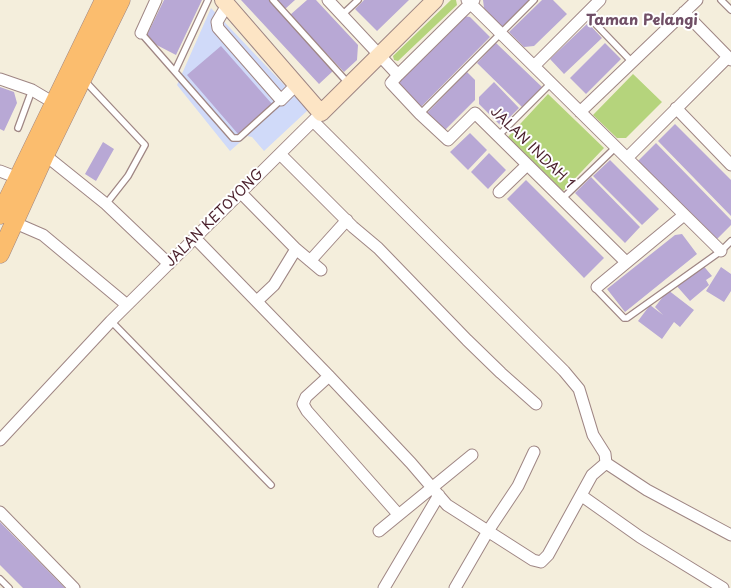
<!DOCTYPE html>
<style>
body{margin:0}
canvas{display:block;background:#f4eedc}
</style>
<canvas width="731" height="588"></canvas>
<script>
const g = document.querySelector('canvas').getContext('2d');
g.lineJoin = 'round';
function paint(path, color) {
  g.fillStyle = color;
  g.fill(path, 'evenodd');
}
function strokePath(path, color, width, dash) {
  g.strokeStyle = color;
  g.lineWidth = width;
  g.lineCap = dash ? 'butt' : 'round';
  g.setLineDash(dash || []);
  g.stroke(path);
}
function write(font, color, halo, rows, align = 'center') {
  g.font = font + ' "Playpen Sans",sans-serif';
  g.lineWidth = 4;
  g.setLineDash([]);
  g.textBaseline = 'middle';
  g.strokeStyle = halo;
  g.fillStyle = color;
  for (const [text, x, y, turn = 0] of rows) {
    g.save();
    g.translate(x, y);
    g.rotate((+turn || 0) * Math.PI / 180);
    g.textAlign = isNaN(turn) ? turn : align;
    if (halo) g.strokeText(text, 0, 0);
    g.fillText(text, 0, 0);
    g.restore();
  }
}
const built = new Path2D(`
 M211 8 308 110 264 151 252 137 247 136 230 151 177 85Z`);
const green = new Path2D(`
 M451 0H456L457 5 398 61 394 60 393 56Z
 M633 74 662 102 626 138H617L593 115Z
 M548 94 604 148 563 191 508 137Z`);
const building = new Path2D(`
 M164 0H202L176 55 145 39Z
 M241 0H269L333 71 319 84Z
 M276 0H295L285 9Z
 M307 0H316L358 45 357 60 344 72 290 15Z
 M364 0H409L377 31 355 9Z
 M483 0H529L502 27 484 8Z
 M542 0H553L567 14 534 46 524 47 509 32Z
 M464 16 470 17 490 37 419 109 396 84Z
 M588 23 602 38 564 74 550 59Z
 M496 43 542 87 522 107 477 63Z
 M605 43 621 59 586 94 570 78Z
 M221 46 272 104 238 134 187 75Z
 M467 72 475 80V100L442 133 424 116Z
 M494 82 519 108 501 126 479 104V97Z
 M0 87 14 92 17 103 4 131 0 129Z
 M675 124 731 180V216L658 141Z
 M470 133 487 150 468 170 450 152Z
 M103 142 114 149 96 181 85 174Z
 M656 143 731 220V225L716 240 638 161Z
 M489 153 506 170 488 189 471 172Z
 M610 160 659 209 642 225 593 176Z
 M591 177 640 227 625 243 575 193Z
 M526 180 604 258 584 278 507 199Z
 M682 234 697 254 625 312 607 289 675 235Z
 M701 263 712 276 706 280 709 285 690 301 675 284Z
 M721 267 731 274V291L724 302 706 291Z
 M668 290 694 310 680 327 674 322 662 339 638 321 650 305 663 315 655 307Z
 M0 522 65 588H23L0 565Z`);
const lane = new Path2D(`
 M273 0 348 83
 M721 0 731 10
 M586 14 632 62
 M342 15 358 0
 M141 33 233 138H239L281 100
 M175 71 208 0
 M84 80 145 145 128 176 106 204
 M420 114 534 0
 M18 128 32 90
 M499 135 551 83
 M563 198 616 147
 M597 287V290L624 318H627L721 251 731 241
 M111 321 271 485
 M0 579 9 588`);
const street = new Path2D(`
 M328 0 398 75
 M467 0 721 251
 M474 0 398 75 391 83 420 114 448 140 475 113 626 262
 M227 5 217 22 218 28 281 100 296 85
 M684 12 731 60
 M141 33 156 0
 M534 66 600 0
 M0 79 32 90 54 103
 M676 108 731 165
 M580 112 697 0
 M313 121 564 371 579 389 593 435 605 454 606 463 647 490 731 535
 M280 154 353 227 378 248 467 340 501 373 536 404
 M45 155 106 204 169 264
 M627 158 728 57
 M0 171 18 178
 M499 192 527 165
 M241 193 296 249 321 270
 M13 222 43 235 127 305
 M195 238 329 376 411 463 447 505 533 560 541 562 548 555 592 475 606 463
 M310 261 347 220
 M597 287 684 215
 M257 301 274 285 296 249
 M329 376 306 397 303 404 307 411 398 514
 M0 440 111 321 318 116
 M582 496 640 537 723 588
 M0 512 74 588
 M379 531 472 455
 M384 588 439 495
 M455 588 488 531 518 486 534 452`);
const secondary = new Path2D(`
 M223 0 321 113 435 0`);
const primary = new Path2D(`
 M0 215 104 0
 M0 254 45 155 121 0`);
const streetNames = [
 ["JALAN INDAH 1",532,148,44],
 ["JALAN KETOYONG",215,218,-45]
];
const neighbourhoodNames = [
 ["Taman Pelangi",642,21]
];
paint(built, '#d0daf9');
paint(green, '#b5d47c');
paint(building, '#b8a8d5');
strokePath(lane, '#9f8684', 8);
strokePath(street, '#9f8684', 13);
strokePath(secondary, '#9f8684', 18);
strokePath(primary, '#9f8684', 19);
strokePath(lane, '#fff', 5.5);
strokePath(street, '#fff', 11);
strokePath(secondary, '#fde5c5', 16);
strokePath(primary, '#fbbd6e', 18);
write('14px', '#4a1f2b', '#fff', streetNames);
write('bold 15px', '#704f66', '#fff', neighbourhoodNames);
</script>
